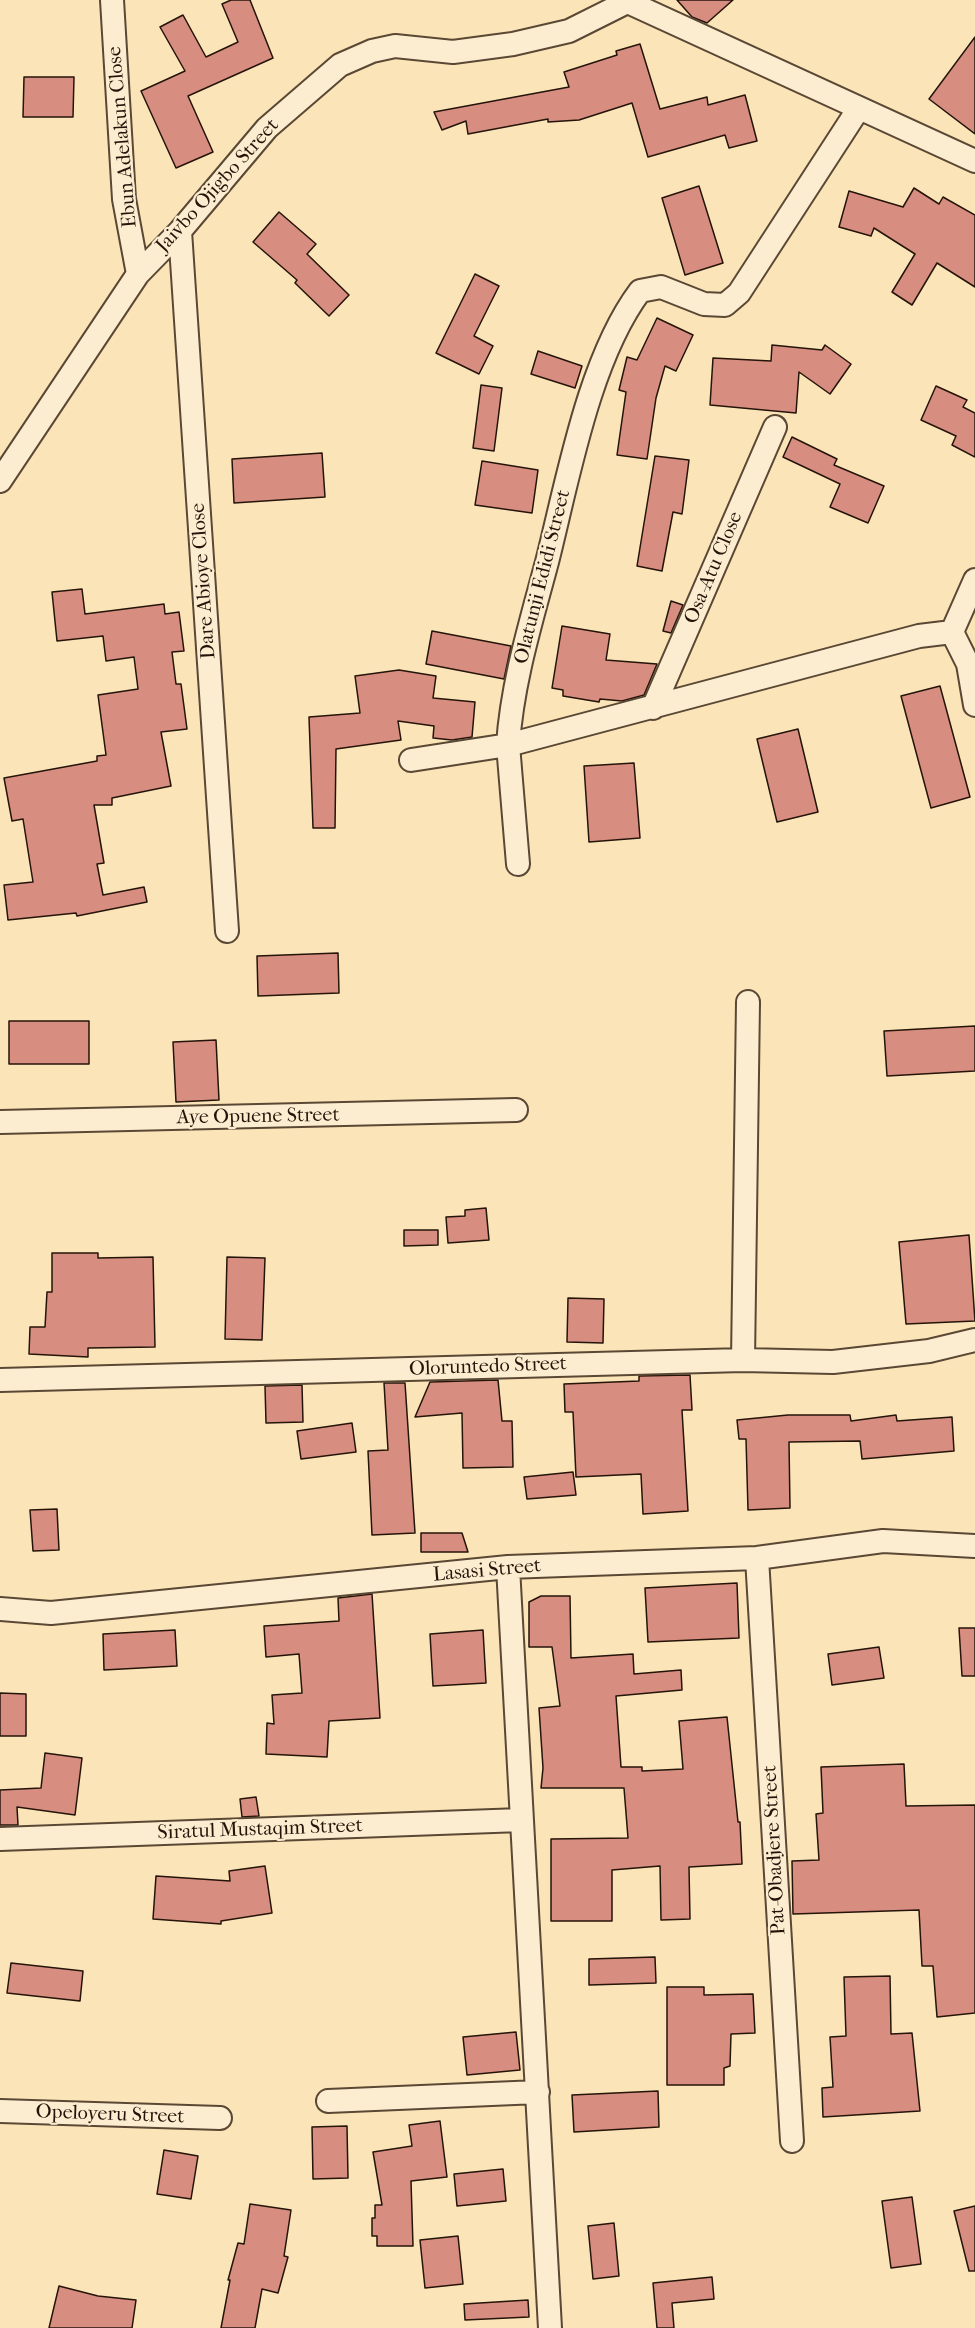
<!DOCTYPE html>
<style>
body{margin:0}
canvas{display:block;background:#fbe4b7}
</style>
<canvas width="975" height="2328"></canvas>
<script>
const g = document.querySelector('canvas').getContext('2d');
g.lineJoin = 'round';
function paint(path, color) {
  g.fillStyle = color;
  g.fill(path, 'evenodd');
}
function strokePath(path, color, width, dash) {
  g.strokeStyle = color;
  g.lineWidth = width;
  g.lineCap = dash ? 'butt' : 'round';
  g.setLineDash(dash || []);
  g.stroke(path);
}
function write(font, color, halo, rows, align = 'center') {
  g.font = font + ' "IM FELL French Canon",serif';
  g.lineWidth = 4.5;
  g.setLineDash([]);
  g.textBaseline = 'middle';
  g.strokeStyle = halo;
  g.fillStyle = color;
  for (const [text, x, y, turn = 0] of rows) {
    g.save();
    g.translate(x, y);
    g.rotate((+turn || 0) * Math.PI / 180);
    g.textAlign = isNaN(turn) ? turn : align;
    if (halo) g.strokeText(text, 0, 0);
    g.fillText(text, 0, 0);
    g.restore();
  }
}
const building = new Path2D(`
 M231 0H250L273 58 188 96 213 152 176 168 141 91 185 71 160 27 183 15 206 57 238 42 222 4Z
 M677 0H733L707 23 692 17Z
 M975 37V134L929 99Z
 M640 44 660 109 707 97 708 105 745 95 757 141 729 148 725 135 648 157 632 103 579 120 548 122V119L468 134 466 121 442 130 434 112 569 87 564 72 617 55 616 51Z
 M24 77H74L73 117H23Z
 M699 186 723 263 685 275 662 198Z
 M914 188 939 204 943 197 975 215V287L937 263 912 305 892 292 915 254 874 228 871 236 839 227 849 191 903 207Z
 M279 212 316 244 307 254 349 295 329 316 295 283 297 280 253 242Z
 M475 274 499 286 474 336 493 346 479 374 436 353Z
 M657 318 693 335 676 371 665 366 656 398 647 459 617 455 626 392 619 390 627 357 637 360Z
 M772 345 822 350 825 345 851 364 830 394 799 372 796 413 710 405 713 358 771 361Z
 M538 351 582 366 575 388 531 374Z
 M481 385 502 388 494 451 473 448Z
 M936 386 967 400 963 407 975 413V457L952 445 956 436 921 420Z
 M792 437 837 459 834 465 884 486 868 523 830 507 840 484 783 457Z
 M322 453 325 497 234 503 232 459Z
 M655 456 689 460 682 514 673 512 662 571 637 566Z
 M482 461 538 470 532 513 475 505Z
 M82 589 85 614 164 604 165 614 179 612 184 651 172 652 176 684H181L187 729 161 732 171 786 112 798V805H94L104 863 97 864 103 895 144 887 147 902 77 916 76 913 8 920 4 885 33 882 23 819 12 821 4 778 97 761V756L106 755 98 695 138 689 134 657 106 661 103 636 57 641 52 592Z
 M671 601 683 605 671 633 663 631Z
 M562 626 610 634 606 660 657 664 644 695 622 701 600 699 599 702 563 696V690L552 688Z
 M432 631 511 646 504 679 426 664Z
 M399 670 436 676 433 698 475 702 472 737 452 740 433 738 434 726 398 721 401 740 336 749 335 828H313L309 717 360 713 355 676Z
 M940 686 970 797 931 808 901 696Z
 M798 729 818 812 777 822 757 739Z
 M634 763 640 838 589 842 584 766Z
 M338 953 339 993 258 996 257 956Z
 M9 1021H89V1064H9Z
 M975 1026V1071L887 1076 884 1031Z
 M216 1040 219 1100 176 1102 173 1042Z
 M486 1208 489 1240 448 1243 446 1217 465 1216V1210Z
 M404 1230H438V1245L404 1246Z
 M969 1235 975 1321 906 1324 899 1242Z
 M52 1253H98V1258L153 1257 155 1347 88 1348V1357L29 1354 30 1327H45L47 1292H52Z
 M227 1257 265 1258 262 1340 225 1339Z
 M568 1298 604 1299 603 1343 567 1342Z
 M690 1375 692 1410H682L688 1511 643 1514 641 1474 576 1477 573 1412H565L564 1384 639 1381V1376Z
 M498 1380 502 1421H512L513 1467 463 1468 462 1413 415 1417 430 1382Z
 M384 1383H405L415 1533 372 1535 368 1451 388 1450Z
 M302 1385 303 1422 266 1423 265 1386Z
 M788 1415H850L851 1421 896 1415 897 1421 952 1417 954 1451 862 1459 860 1441 789 1442 790 1508 748 1510 746 1439H739L737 1420Z
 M352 1423 356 1452 301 1459 297 1431Z
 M573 1472 576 1495 527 1499 524 1477Z
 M57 1509 59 1550 33 1551 30 1510Z
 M421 1533H462L468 1552H421Z
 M737 1583 739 1638 648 1642 645 1588Z
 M372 1594 380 1718 329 1721 327 1757 266 1754 267 1723 274 1724 272 1695 302 1693 299 1654 266 1657 264 1626 339 1621 338 1598Z
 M541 1596H570L571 1658 633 1654 634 1674 681 1670 682 1690 616 1696 621 1767H642V1771L683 1769 679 1721 727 1717 738 1822H740L742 1864 689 1867 690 1919 661 1920 660 1866 612 1870V1921H551V1839L628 1838 624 1788H541L543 1768 539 1708 560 1706 552 1647H529V1602Z
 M959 1628H975V1676H962Z
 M175 1630 177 1666 104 1670 103 1634Z
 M483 1630 486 1683 433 1686 430 1634Z
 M879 1647 884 1678 832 1685 828 1654Z
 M0 1693 26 1694V1736H0Z
 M45 1753 82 1758 75 1815 17 1807 18 1825H0V1790L41 1788Z
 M904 1764 906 1806 975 1805V2013L937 2017 933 1966H922L919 1910 793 1914 792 1861 819 1860 816 1814 823 1813 821 1767Z
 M256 1797 259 1816 242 1817 240 1799Z
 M265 1866 272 1913 221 1921V1924L153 1919 156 1876 230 1881 229 1871Z
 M655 1957 656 1983 589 1985V1959Z
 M11 1963 83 1971 80 2001 7 1993Z
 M890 1976 891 2034 912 2033 920 2111 823 2117 822 2088 833 2087 830 2037 846 2036 844 1977Z
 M667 1987H704V1995L753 1994 755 2033 731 2034 730 2066 724 2068V2085H667Z
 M516 2032 520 2070 467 2075 463 2037Z
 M658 2091 659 2127 574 2132 572 2095Z
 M440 2121 447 2177 411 2181 413 2246H377V2236H372V2218H375V2205H382L373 2152 412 2146 409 2125Z
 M347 2126 348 2178 313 2179 312 2127Z
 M164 2150 198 2156 191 2199 157 2194Z
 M503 2169 506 2201 457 2206 454 2174Z
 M912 2197 921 2264 891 2268 882 2201Z
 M250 2204 291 2210 284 2256 288 2257 278 2293 262 2289 255 2328H221L230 2280H228L238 2243 244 2244Z
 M975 2206V2271H969L954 2211Z
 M614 2223 619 2276 593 2279 588 2226Z
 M458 2236 463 2284 425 2288 420 2240Z
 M712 2277 714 2299 672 2303 674 2328H657L653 2283Z
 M59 2286 98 2296 136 2300 132 2328H49Z
 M528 2300 529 2317 465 2320 464 2304Z`);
const minor = new Path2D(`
 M112 0 124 199 138 274
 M630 3 975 161
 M859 108 739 293 725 305 704 304 661 287 640 291C589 359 568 479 547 562 531 622 512 683 508 745L919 636 952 632
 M180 231 227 931
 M0 481 138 274 180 231 267 128 340 65 372 51 395 46 453 52 513 44 569 31 631 0
 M952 632 968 664 975 705
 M952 632 975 580
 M653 708 775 427
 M411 760 508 745 518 864
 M0 1122 516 1110
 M743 1360 748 1002
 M0 1380 743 1360 833 1362 929 1351 975 1340
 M757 1558 792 2141
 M508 1567 550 2328
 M0 1609 51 1613 508 1567 757 1558 883 1541 975 1546
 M0 1839 521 1820
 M328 2101 538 2092
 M0 2111 220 2118`);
const streetNames = [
 ["Ebun Adelakun Close",123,137,-95],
 ["Jaivbo Ojigbo Street",218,186,-48],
 ["Osa-Atu Close",714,568,-67],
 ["Olatunji Edidi Street",543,577,-76],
 ["Dare Abioye Close",204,581,-94],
 ["Aye Opuene Street",258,1117,-1],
 ["Oloruntedo Street",488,1367,-2],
 ["Lasasi Street",487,1571,-5],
 ["Siratul Mustaqim Street",260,1830,-2],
 ["Pat-Obadjere Street",775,1850,-93],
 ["Opeloyeru Street",110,2115,2]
];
paint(building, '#d78d7f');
strokePath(building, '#24140a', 1.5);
strokePath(minor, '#5a4835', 26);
strokePath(minor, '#fcedd0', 22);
write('20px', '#24140a', '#fcedd0', streetNames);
</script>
